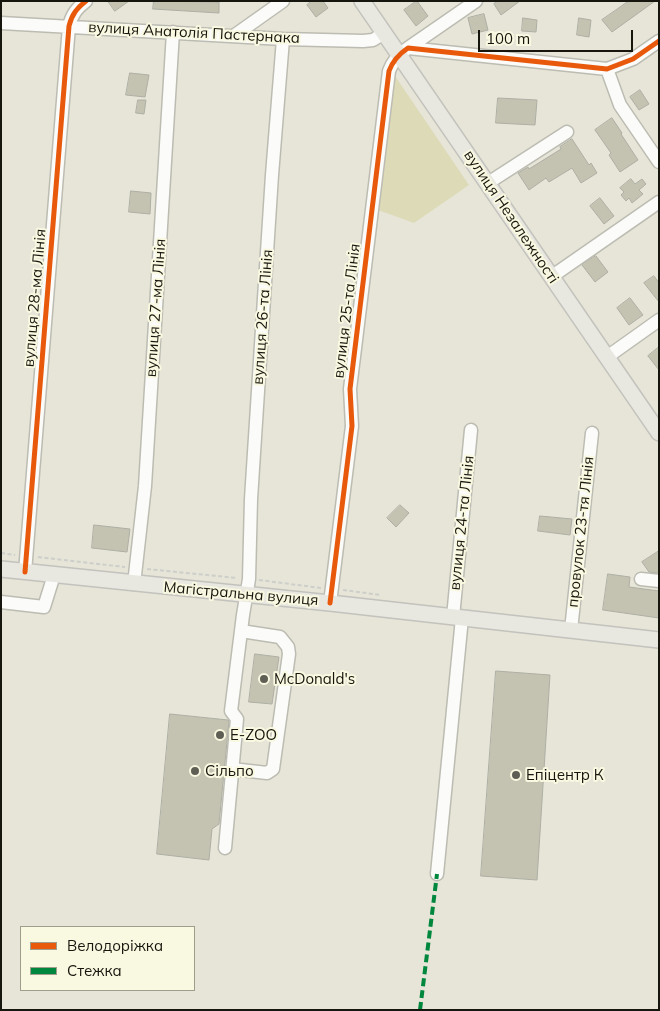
<!DOCTYPE html>
<meta charset="utf-8">
<style>
body{margin:0}
#map{position:relative;width:660px;height:1011px;overflow:hidden;background:#e6e5d8;font-family:Mulish,sans-serif}
canvas{display:block}
.frame{position:absolute;inset:0;border:2px solid #17160e;pointer-events:none}
.legend{position:absolute;left:20px;top:926px;width:175px;height:65px;box-sizing:border-box;background:#f9f8e0;border:1px solid #9f9e8c;margin:0;padding:6px 9px;list-style:none;font-size:15px;color:#17160e}
.legend li{display:flex;align-items:center;gap:10px;height:25px}
.legend b{width:25px;border:1px solid #9f9e8c}
.scale{position:absolute;left:478px;top:30px;width:155px;height:22px;box-sizing:border-box;border:2px solid #17160e;border-top:0;padding-left:6px;font-size:15px;line-height:18px;white-space:nowrap;color:#17160e;-webkit-text-stroke:4px #f9f8e0;paint-order:stroke}
</style>
<div id="map">
<canvas width="660" height="1011"></canvas>
<div class="frame"></div>
<ul class="legend">
<li><b style="height:6px;background:#e8590c"></b>Велодоріжка</li>
<li><b style="height:6px;background:#00873e"></b>Стежка</li>
</ul>
<div class="scale">100 m</div>
</div>
<script>
const g = document.querySelector('canvas').getContext('2d');
g.lineJoin = 'round';
function paint(path, color) {
  g.fillStyle = color;
  g.fill(path, 'evenodd');
}
function strokePath(path, color, width, dash) {
  g.strokeStyle = color;
  g.lineWidth = width;
  g.lineCap = dash ? 'butt' : 'round';
  g.setLineDash(dash || []);
  g.stroke(path);
}
function write(font, color, halo, rows, align = 'center') {
  g.font = font + ' Mulish,sans-serif';
  g.lineWidth = 4;
  g.setLineDash([]);
  g.textBaseline = 'middle';
  g.strokeStyle = halo;
  g.fillStyle = color;
  for (const [text, x, y, turn = 0] of rows) {
    g.save();
    g.translate(x, y);
    g.rotate((+turn || 0) * Math.PI / 180);
    g.textAlign = isNaN(turn) ? turn : align;
    if (halo) g.strokeText(text, 0, 0);
    g.fillText(text, 0, 0);
    g.restore();
  }
}
const green = new Path2D(`
 M393 73 469 185 414 223 378 210Z`);
const building = new Path2D(`
 M108 1H129L115 11Z
 M154 1 219 2V13L153 9Z
 M312 1H323L328 8 316 17 307 5Z
 M417 1 428 16 416 26 404 10Z
 M498 1H520L501 15 494 4Z
 M629 1H655L612 32 602 20Z
 M484 14 488 30 472 34 468 18Z
 M523 18 537 20 536 32 522 31Z
 M579 18 591 20 589 37 577 35Z
 M130 73 149 75 145 97 126 95Z
 M640 90 649 104 639 110 630 97Z
 M498 98 537 100 535 125 496 123Z
 M138 100H146L144 114 136 113Z
 M612 118 622 133 621 134 638 160 620 172 609 155 611 153 595 130Z
 M572 139 589 165 591 163 597 173 581 183 572 168 549 182 546 178 529 190 518 173 528 167 529 169 561 149 560 147Z
 M631 179 635 184 642 179 646 184 639 190 643 194 632 203 629 198 626 201 621 195 624 192 620 188Z
 M131 191 151 193 150 214 129 212Z
 M600 198 614 216 604 224 590 206Z
 M596 256 608 272 595 282 582 265Z
 M654 276 659 283V302L644 283Z
 M630 298 643 315 629 325 617 308Z
 M659 347V370L648 356Z
 M400 505 409 513 396 527 387 518Z
 M540 516 572 519 570 535 538 531Z
 M94 525 130 529 127 552 92 548Z
 M659 551V573L649 572 642 562Z
 M608 574 630 577 629 587 659 591V618L603 610Z
 M255 654 279 657 272 704 249 702Z
 M496 671 550 675 537 880 481 876Z
 M170 714 228 720 229 721 219 824 212 829 209 860 157 854Z`);
const path = new Path2D(`
 M1 553 15 555
 M38 557 125 567
 M147 569 237 578
 M259 580 321 588
 M343 590 381 595`);
const minor = new Path2D(`
 M1 23 283 39 363 41 373 40 384 33
 M235 35 283 1
 M408 48 476 1
 M607 69 620 105 659 162
 M488 183 567 132
 M551 277 659 202
 M607 357 659 320
 M25 572 69 26C72 14 77 8 86 1
 M641 579 659 581
 M134 584 145 486 173 32
 M1 602 44 607 54 575
 M330 603 352 426 350 389 389 71C393 60 399 54 408 48L607 69 633 59 659 41
 M453 617 471 430
 M571 630 592 433
 M232 769 267 773 273 769 289 654 288 647 280 637 241 631
 M225 848 237 719 231 711 243 615 249 579 251 499 272 175 283 39
 M437 874 462 618`);
const major = new Path2D(`
 M362 1 659 433
 M1 569 330 603 659 640`);
const quiet = new Path2D(`
 M420 1010 437 874`);
const cycleway = new Path2D(`
 M25 572 69 26C72 14 77 8 86 1
 M330 603 352 426 350 389 389 71C393 60 399 54 408 48L607 69 633 59 659 41`);
const markers = [
 [264,679,5,"#5f5e55"],
 [220,735,5,"#5f5e55"],
 [195,771,5,"#5f5e55"],
 [516,775,5,"#5f5e55"]
];
const streetNames = [
 ["вулиця Анатолія Пастернака",194,33,3],
 ["вулиця Незалежності",511,217,56],
 ["вулиця 28-ма Лінія",35,298,-85],
 ["вулиця 27-ма Лінія",156,308,-86],
 ["вулиця 25-та Лінія",347,311,-83],
 ["вулиця 26-та Лінія",263,317,-86],
 ["вулиця 24-та Лінія",462,523,-84],
 ["провулок 23-тя Лінія",581,532,-84],
 ["Магістральна вулиця",241,594,5]
];
const poiNames = [
 ["McDonald's",274,679],
 ["E-ZOO",230,735],
 ["Сільпо",205,771],
 ["Епіцентр К",526,775]
];
paint(green, '#dddbb7');
paint(building, '#c4c3b2');
strokePath(building, '#aeaea4', 1);
strokePath(minor, '#bdbcb2', 15);
strokePath(major, '#c3c2bc', 18);
strokePath(path, '#cececa', 2, [4, 2.5]);
strokePath(minor, '#fbfbf9', 12);
strokePath(major, '#e8e7e0', 15);
strokePath(quiet, '#00873e', 4, [8, 4]);
strokePath(cycleway, '#e8590c', 5);
for (const [x, y, r, color] of markers) {
  const dot = new Path2D();
  dot.arc(x, y, r, 0, 2 * Math.PI);
  g.fillStyle = color;
  g.fill(dot);
  strokePath(dot, '#f9f8e0', 2);
}
write('15px', '#17160e', '#f9f8e0', streetNames);
write('15px', '#17160e', '#f9f8e0', poiNames, 'left');
</script>
